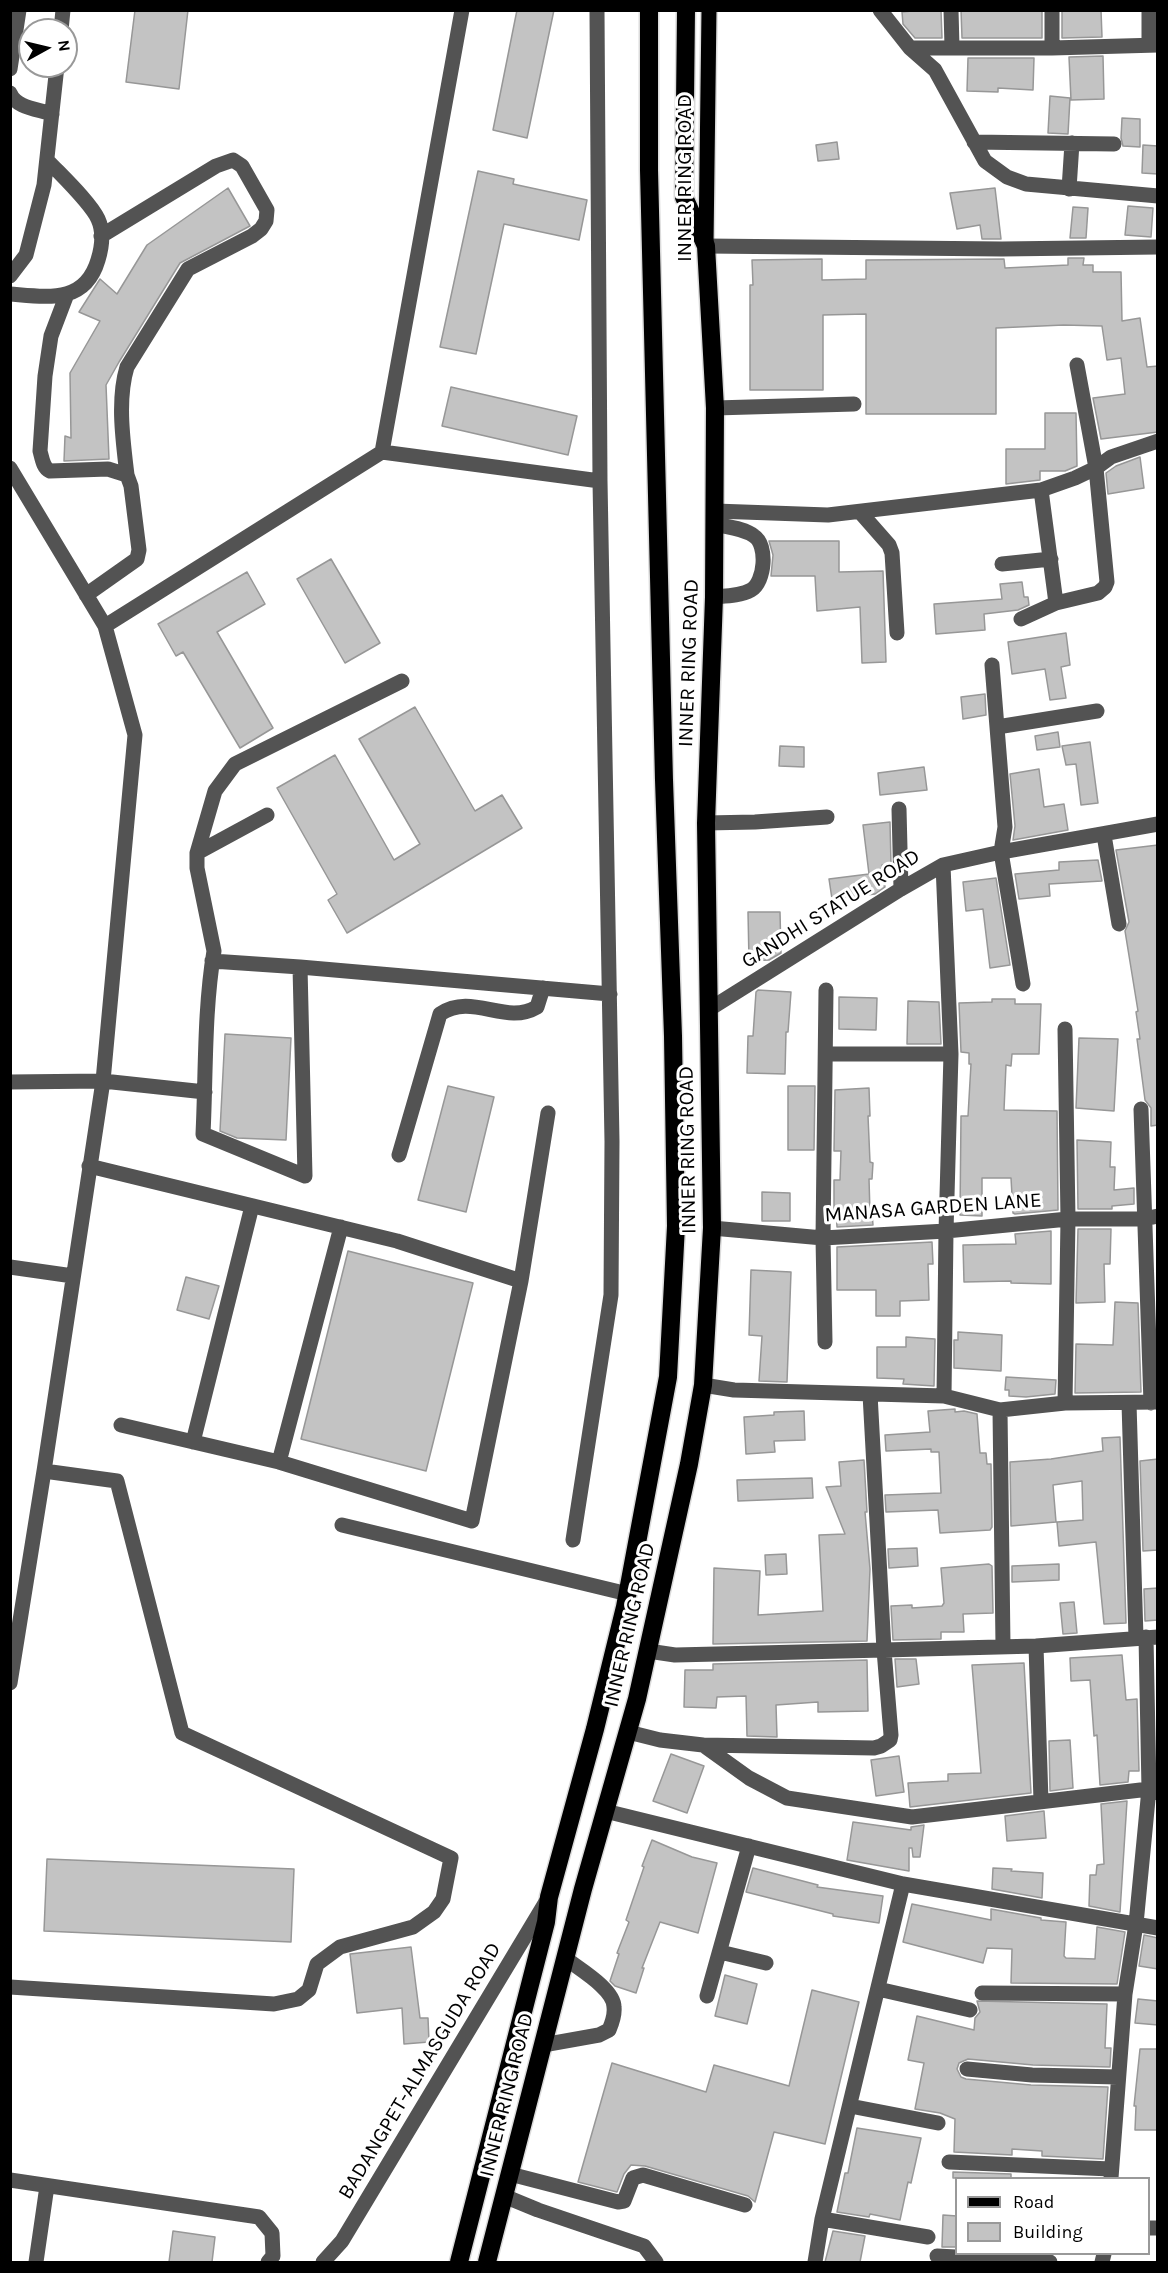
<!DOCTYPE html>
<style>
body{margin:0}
#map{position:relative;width:1168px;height:2273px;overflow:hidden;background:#fff;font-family:Karla,sans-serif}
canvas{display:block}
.frame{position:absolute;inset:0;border:12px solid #000;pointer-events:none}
.legend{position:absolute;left:955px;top:2177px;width:195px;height:78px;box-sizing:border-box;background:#fff;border:2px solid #999;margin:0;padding:8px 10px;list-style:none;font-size:18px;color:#000}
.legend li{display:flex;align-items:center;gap:12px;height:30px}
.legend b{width:30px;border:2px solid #999}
.north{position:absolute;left:18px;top:18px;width:60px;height:60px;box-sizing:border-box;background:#fff;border:2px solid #999;border-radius:50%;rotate:82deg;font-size:16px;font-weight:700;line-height:24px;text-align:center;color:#000}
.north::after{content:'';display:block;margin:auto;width:21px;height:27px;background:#000;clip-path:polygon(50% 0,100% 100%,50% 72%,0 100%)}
</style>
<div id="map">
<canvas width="1168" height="2273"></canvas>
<div class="frame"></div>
<ul class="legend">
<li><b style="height:8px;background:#000"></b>Road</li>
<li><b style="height:16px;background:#c3c3c3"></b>Building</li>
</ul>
<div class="north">N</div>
</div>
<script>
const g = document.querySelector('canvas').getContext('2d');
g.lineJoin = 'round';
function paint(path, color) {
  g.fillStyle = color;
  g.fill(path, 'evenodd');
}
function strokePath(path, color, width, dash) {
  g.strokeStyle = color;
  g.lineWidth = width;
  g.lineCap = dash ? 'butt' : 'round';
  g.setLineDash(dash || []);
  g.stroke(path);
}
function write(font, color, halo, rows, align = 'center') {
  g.font = font + ' Karla,sans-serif';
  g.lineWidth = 6;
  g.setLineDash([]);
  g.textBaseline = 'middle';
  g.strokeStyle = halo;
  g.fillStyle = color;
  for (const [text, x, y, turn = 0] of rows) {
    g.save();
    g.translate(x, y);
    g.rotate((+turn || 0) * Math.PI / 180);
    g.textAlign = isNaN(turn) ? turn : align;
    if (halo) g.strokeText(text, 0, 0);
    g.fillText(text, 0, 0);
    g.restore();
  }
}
const building = new Path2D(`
 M135 10H188L179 89 126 82Z
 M517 10H554L527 138 493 130Z
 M922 10H941L942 38H915L903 24 902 12Z
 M961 10H1042V38H962Z
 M1062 10H1101L1102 37 1062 38Z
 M1103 56 1104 99 1071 100 1069 57Z
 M968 58H1034L1033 90 998 88V92L967 91Z
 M1050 96 1070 98 1068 134 1048 133Z
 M1122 118 1140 119V147L1123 146 1121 138Z
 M837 142 839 159 818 161 816 145Z
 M1143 145 1158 146V174L1142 173Z
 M478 171 514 179 513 184 587 200 579 240 504 224 476 354 440 347Z
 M228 188 250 226 180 263 119 362 106 385 109 459 64 461 65 436 71 438 70 373 100 321 79 312 100 279 117 294 147 245Z
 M995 188 1001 239H982L980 225 957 229 950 193Z
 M1128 206 1153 208 1151 237 1125 235Z
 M1073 207 1088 208 1086 238H1070Z
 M1068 258H1084L1083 265H1093V272H1121L1122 321 1140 318 1147 367 1158 366V432L1101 439 1093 398 1125 394 1121 358 1107 360 1102 326 1064 325 996 328V414H866V314L823 315V390H750V285H753L752 260 822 259V280L866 279V260L1004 259 1005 268 1068 265Z
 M451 387 577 416 568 455 442 426Z
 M1045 413H1076L1077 466 1065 471H1040V480L1006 484V449H1045Z
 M1140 457 1144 488 1108 494 1106 473 1116 466Z
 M769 541H839V572L883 571 886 662 862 663 860 607 817 611 815 576H771L773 555Z
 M331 559 380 643 345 663 297 579Z
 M247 572 265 604 217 632 273 728 240 748 183 652 176 656 158 624Z
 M1022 582 1024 597H1028L1029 605 1018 610 984 614 985 630 936 634 934 604 1002 599 1000 584Z
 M1066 633 1070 665 1061 667 1066 698 1050 700 1045 669 1012 674 1008 642Z
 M985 694 986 715 963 719 961 697Z
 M415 707 475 811 502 795 522 828 347 933 328 900 337 894 277 788 335 755 394 860 420 844 359 739Z
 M1058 732 1060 747 1037 750 1035 736Z
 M1090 742 1098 803 1081 805 1076 764 1066 765 1062 746Z
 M780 746 804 747V767L779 766Z
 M924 767 927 790 880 795 878 773Z
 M1039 769 1044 807 1064 804 1068 830 1013 840 1015 826 1010 774Z
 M890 822 891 864 882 865 885 887 875 894 832 899 829 879 869 874 863 825Z
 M1158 845V1125L1151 1126V1108L1145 1100 1137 1039H1140L1136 1012 1138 1011 1125 931 1129 922 1116 850Z
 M1098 860 1102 881 1049 884 1050 896 1019 899 1015 874 1059 870V862Z
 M996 878 1010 965 990 968 983 909 966 911 963 882Z
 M748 912H780L781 953 769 960 749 961Z
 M758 990 791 992 788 1032H786L785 1074 747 1073 748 1036H753L756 992Z
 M839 997 877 998 876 1030 839 1029Z
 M992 999H1015V1004H1041L1039 1054H1012L1011 1066 1006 1065 1004 1110 1057 1111 1058 1210 1015 1214 1013 1213 1011 1178H982V1216L960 1215 961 1116H968L971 1064H969V1053L961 1052 959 1003 992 1002Z
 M908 1001 939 1002 941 1044H907Z
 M225 1034 291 1038 286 1140 237 1138 220 1131Z
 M1079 1038 1118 1039 1114 1111 1076 1108Z
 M448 1086 494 1097 466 1212 418 1200Z
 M788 1086H815L814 1150H788Z
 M869 1088 870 1116H868L870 1162 873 1163 872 1179H869L870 1213H872L873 1225 837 1227 836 1211H834V1180H840L841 1151H834L835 1090Z
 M1077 1140 1111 1142 1110 1167H1115L1114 1190 1134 1188V1204L1112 1206V1209H1078Z
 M762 1192 790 1193V1221H762Z
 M1078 1229H1111L1110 1264H1104L1105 1302 1076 1303Z
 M1051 1231V1284L1011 1283V1281L964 1282 963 1245 1016 1244 1015 1234Z
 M932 1242 933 1264H928L929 1300 900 1301V1316H876V1290H837V1247Z
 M348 1251 473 1283 426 1471 301 1439Z
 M751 1270 791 1272 787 1382 759 1381 762 1336 749 1335Z
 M186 1277 219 1286 209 1319 177 1310Z
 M1115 1302 1138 1303 1141 1392 1075 1393 1076 1344 1113 1345Z
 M958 1332 1002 1335 1001 1371 954 1368V1340H958Z
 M906 1337 935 1339 934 1386 903 1384 904 1379 877 1378V1347H906Z
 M1006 1377 1056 1380 1055 1394 1026 1397 1009 1396V1390H1005Z
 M955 1409V1412L964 1411 977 1414 980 1453H986L987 1464H991L992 1527 990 1530 940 1533 938 1510 886 1512 885 1495 941 1493 939 1452H931V1449L886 1451 885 1435 930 1432 928 1411Z
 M804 1411 805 1440 774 1441 775 1452 746 1454 744 1417 774 1415V1412Z
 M1120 1437 1126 1623 1104 1624 1096 1542 1059 1546 1057 1522 1083 1520 1082 1481 1053 1485 1056 1522 1011 1526 1010 1462 1051 1459 1103 1451 1102 1438Z
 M1158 1459V1550L1143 1551 1140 1461Z
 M864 1460 867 1512H865L870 1569 867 1641 713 1644 714 1568 760 1571 758 1615 823 1611 819 1535 845 1534 826 1487 841 1486 839 1462Z
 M812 1478 813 1498 738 1501 737 1480Z
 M917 1548 918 1566 889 1568 888 1549Z
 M786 1554 787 1574 766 1575 765 1555Z
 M989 1564 992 1566 993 1613 963 1614 964 1632H941V1639L893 1640 891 1606 912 1605V1608L942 1606 944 1603 941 1568Z
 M1059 1564V1580L1012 1582V1566Z
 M1158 1588V1620L1145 1621 1144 1589Z
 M1074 1602 1077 1633 1063 1634 1060 1603Z
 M1122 1655 1126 1700 1137 1699 1139 1771H1129L1128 1782 1100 1785 1097 1735 1094 1736 1090 1680 1071 1681 1070 1658Z
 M895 1659H916L919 1684 897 1687Z
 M867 1660 868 1711 818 1712V1702L776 1705 777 1737 747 1736 746 1696 717 1697 716 1708 684 1707 685 1670H713V1664Z
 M1024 1663 1031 1793 910 1807 908 1783 948 1781V1774L981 1773 972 1665Z
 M1070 1740 1073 1788 1050 1791 1049 1741Z
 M671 1754 704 1766 687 1813 653 1801Z
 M899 1756 904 1792 876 1796 871 1760Z
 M1127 1801 1120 1912 1089 1906 1090 1875H1096L1097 1865 1104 1864 1101 1804Z
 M1044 1811 1046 1838 1007 1841 1005 1816Z
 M853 1822 911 1830V1827L924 1825 920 1857H913L912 1848H909V1871L847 1860Z
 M652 1840 692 1857 717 1863 698 1933 660 1922 642 1968H644L636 1993 615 1986 610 1981 619 1954 617 1953 629 1922 626 1920 644 1867 642 1866Z
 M47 1859 294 1869 291 1942 44 1931Z
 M753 1868 818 1885 817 1887 883 1896 879 1923 833 1916V1914L746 1892Z
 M993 1868 1012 1869 1011 1871 1043 1873 1042 1898 992 1889Z
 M912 1904 991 1920V1909L1041 1918V1920L1066 1922 1064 1956 1066 1958 1095 1959 1097 1927 1125 1932 1117 1984 1011 1983 1012 1949 987 1948 983 1963 903 1942Z
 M1144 1935 1158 1938V1969L1139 1966Z
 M411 1947 420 2018H428L429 2042 404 2044 402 2008 357 2013 350 1954Z
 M725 1975 757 1984 747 2024 715 2016Z
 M812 1990 859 2002 825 2144 774 2132 755 2202 748 2196 645 2166 631 2165 624 2174 617 2192 578 2182 612 2063 706 2092 714 2065 789 2086Z
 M1138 1999 1158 2001V2025L1135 2023Z
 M977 2001 1107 2004 1105 2048H1111L1110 2067 1033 2065 968 2059 959 2063 957 2069 961 2077 966 2079 1031 2085 1108 2087 1103 2159 1042 2156V2151L1012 2149V2155L954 2152 955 2119 940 2113 915 2109 924 2063 908 2060 917 2016 974 2030 975 2018 980 2012Z
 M1140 2049H1158V2130H1135L1136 2106H1134Z
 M857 2128 921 2138 911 2183 908 2182 900 2220 870 2214 869 2217 837 2212 845 2173H848Z
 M953 2172 1011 2174V2178H953Z
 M943 2215 957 2216V2247H942Z
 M173 2231 215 2237 212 2262H169Z
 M833 2231 865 2236 860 2262H825Z`);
const minor = new Path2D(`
 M462 10 382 452 600 481
 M880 10 910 48 935 70 985 161 1007 177 1026 184 1158 196
 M951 10 952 47
 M1052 10V48L1158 45
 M1149 10V45
 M61 30 63 10
 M910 48H1052
 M10 69 19 10
 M10 93C16 108 38 109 52 114
 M974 142 1114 144
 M1069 189 1072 143
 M101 236 216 166 233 160 242 166 267 210 266 221 261 229 252 236 188 269 127 367C117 400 123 441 127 475
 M706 246 1002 249 1158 247
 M10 276 26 255 44 185 57 66
 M10 294C48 297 85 304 98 260 102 247 104 232 98 219 90 202 61 175 47 160
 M67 294 51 336 45 376 40 451C42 458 43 468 50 471L108 469 127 475 131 486 139 550 137 559 86 595
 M715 408 854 404
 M10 468 105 626 135 735 103 1081 44 1471 117 1481 182 1733 451 1858 443 1899 434 1912 413 1927 340 1947 317 1964 309 1990 298 1999 274 2004 10 1987
 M1041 490 1056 603
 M715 511 828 515 1041 490 1075 478 1096 468 1111 457 1158 441
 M860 512 889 545 892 553 897 633
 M714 524C727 527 744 528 754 536 768 545 765 582 751 590 740 596 726 596 714 597
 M1002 564 1051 559
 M1021 619 1056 603 1098 593 1105 587 1107 582 1096 468 1077 365
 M105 626 382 452
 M992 665 1005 827 1001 852 1023 984
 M997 727 1097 711
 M899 809 901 889
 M706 823 755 822 827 817
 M1104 835 1119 924
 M197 853 215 791 235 764 402 681
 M943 865 951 1054 946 1231 944 1396
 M212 961 300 967 305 1176 203 1134C206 1073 204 1011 214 951L197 868V853L267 815
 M300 967 610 994
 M708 1010 901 889 943 865 1001 852 1158 824
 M1065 1029 1068 1219 1065 1403 1158 1402
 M826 1054H951
 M10 1082 103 1081 205 1092
 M1141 1109 1151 1403
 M399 1155 440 1014C473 992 505 1026 537 1007L543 988
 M89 1166 397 1241 521 1281 548 1113
 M712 1228 823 1238 946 1231 1068 1219H1144L1158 1216
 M10 1267 73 1276
 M825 1342 823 1238 826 990
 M703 1385 734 1390 944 1396 1000 1410 1065 1403
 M870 1394 884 1650 1036 1646 1158 1637
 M1129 1403 1136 1638
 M1000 1410 1003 1646
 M121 1425 279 1462 472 1521 521 1281
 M193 1442 252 1206
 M279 1462 341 1227
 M342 1525 628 1594
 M573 1540 611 1295 612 1141 600 481 597 10
 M1036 1646 1041 1801
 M648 1651 675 1655 884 1650 891 1735 890 1740 881 1746 874 1748 703 1745
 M10 1683 44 1471
 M628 1732 660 1740 703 1745 749 1778 787 1798 912 1817 1149 1789 1158 1793
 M605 1811 903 1884 1158 1928
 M720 1952 766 1963
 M878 1989 970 2010
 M982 1993 1125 1994
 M707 1996 749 1846
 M543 2045 599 2035 609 2030C612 2023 615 2015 614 2007 614 1989 579 1969 565 1958
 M967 2069 1032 2075 1118 2077
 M850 2106 938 2123
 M949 2162 1111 2169
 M510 2174 618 2202 624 2201 633 2178 643 2175 745 2205
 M1111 2178 1125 1994 1136 1924 1149 1789 1146 1637
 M10 2180 259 2217 272 2233 273 2256 268 2262
 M504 2196 538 2210 644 2246 656 2262
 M822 2219 928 2237
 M1148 2228H1158
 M937 2256 1050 2262
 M36 2262 47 2186
 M323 2262 342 2241 547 1900
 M815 2262 822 2219 903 1884
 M1102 2262 1104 2254`);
const major = new Path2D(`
 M706 244 709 10`);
const highway = new Path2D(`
 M459 2262 546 1922 549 1897 595 1729 625 1607 668 1377 676 1226 673 1036 664 780 649 170V10
 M487 2262 583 1889 637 1699 689 1464 703 1385 712 1228 706 823 714 597 715 408 706 246 684 197 686 10`);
const streetNames = [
 ["INNER RING ROAD",685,178,-90],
 ["INNER RING ROAD",689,663,-88],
 ["GANDHI STATUE ROAD",831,909,-32],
 ["INNER RING ROAD",688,1150,-91],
 ["MANASA GARDEN LANE",933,1208,-4],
 ["INNER RING ROAD",630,1625,-77],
 ["BADANGPET-ALMASGUDA ROAD",420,2071,-59],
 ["INNER RING ROAD",507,2095,-76]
];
paint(building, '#c3c3c3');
strokePath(building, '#979797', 1.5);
strokePath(major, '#dbdbdb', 18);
strokePath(highway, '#dbdbdb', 21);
strokePath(minor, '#535353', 15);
strokePath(major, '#000', 15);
strokePath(highway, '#000', 18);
write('21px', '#000', '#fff', streetNames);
</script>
